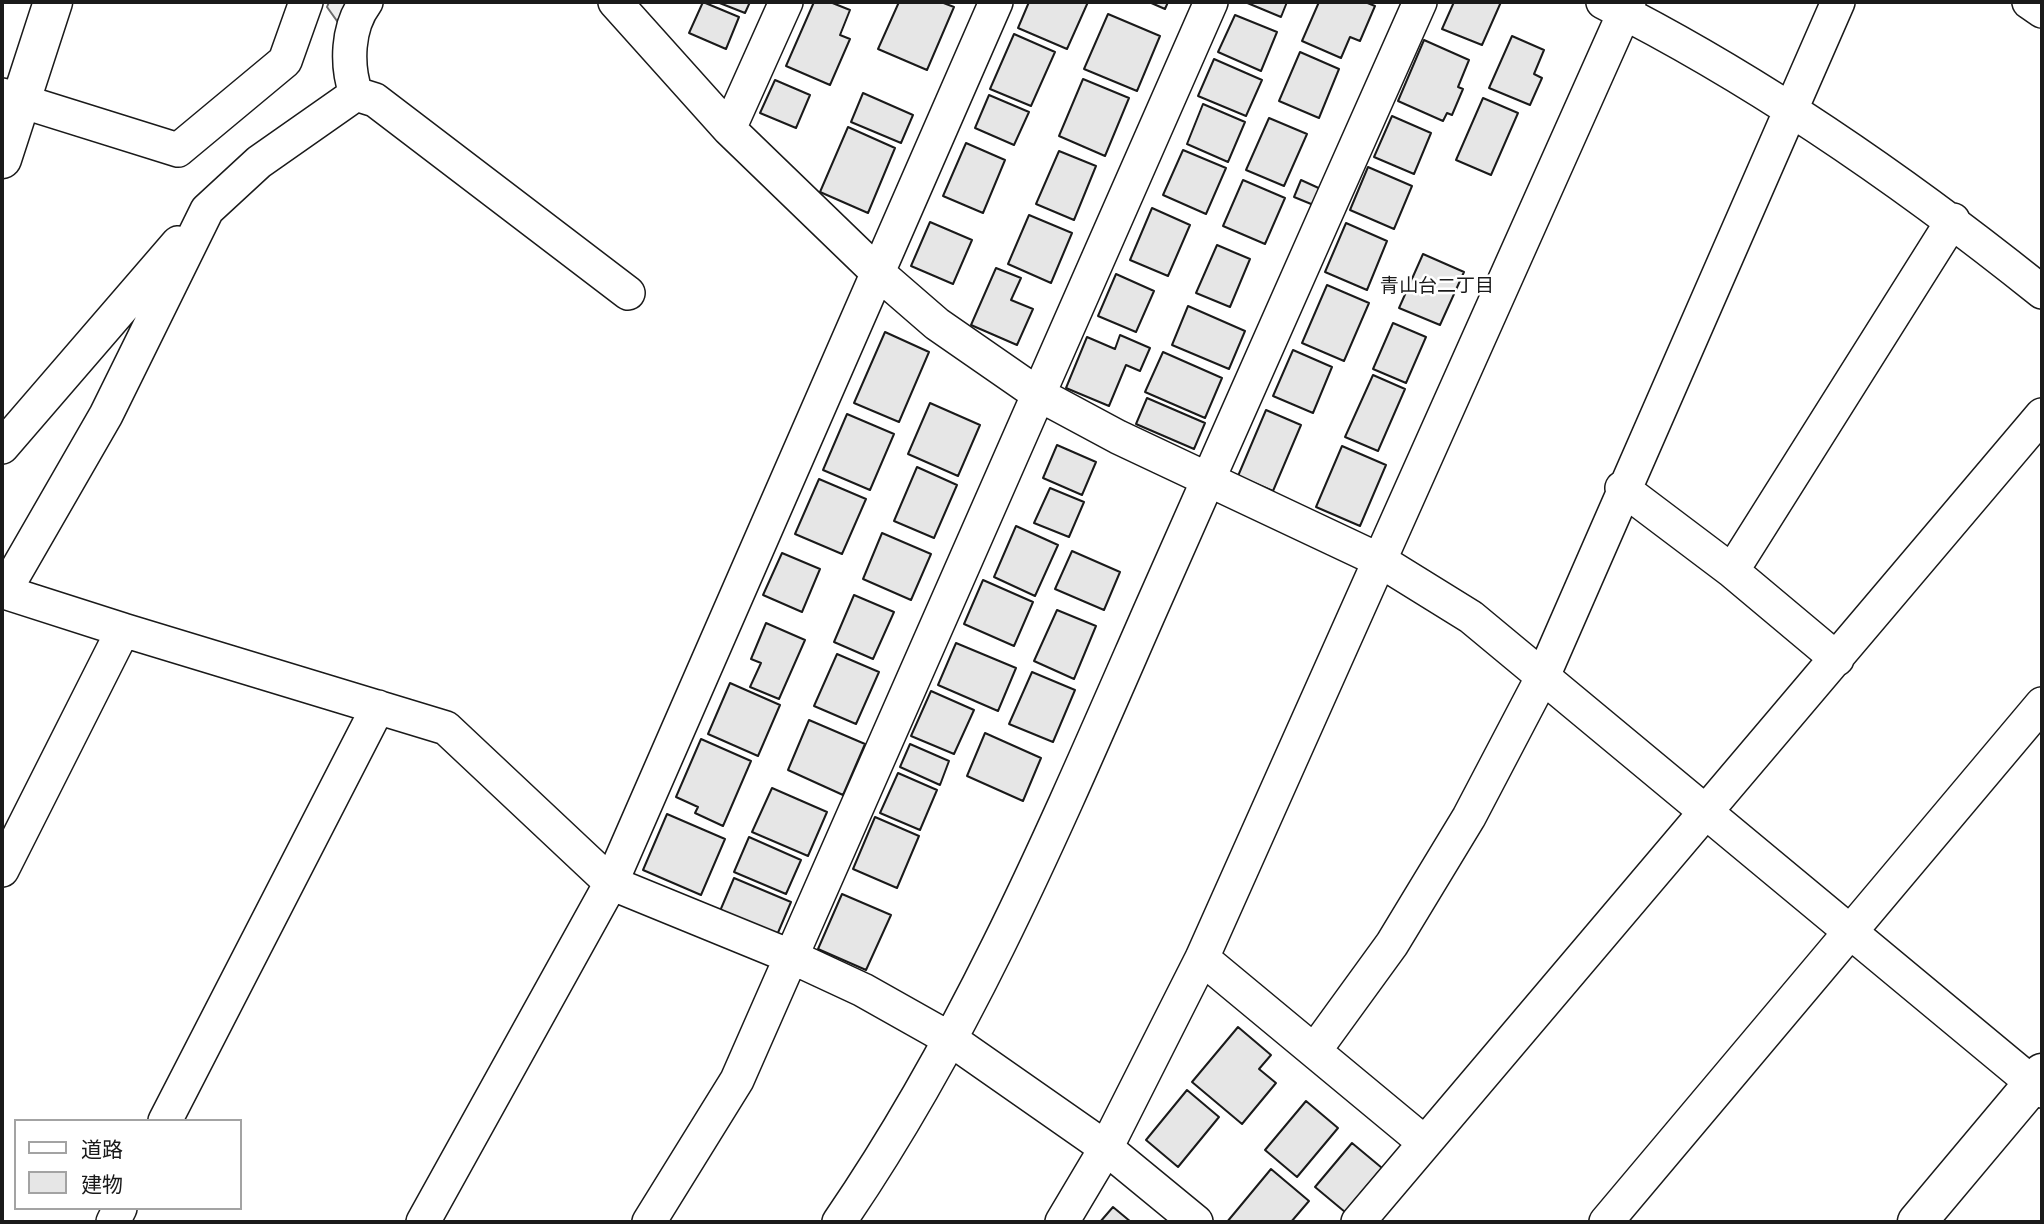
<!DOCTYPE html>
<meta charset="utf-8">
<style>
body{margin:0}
#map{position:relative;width:2044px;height:1224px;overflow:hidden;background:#fff;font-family:"Golos Text","Noto Sans JP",sans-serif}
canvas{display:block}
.frame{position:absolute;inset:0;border:4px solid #1a1a1a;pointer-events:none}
.legend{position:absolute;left:14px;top:1119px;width:228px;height:91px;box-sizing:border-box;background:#fff;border:2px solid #a3a3a3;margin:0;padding:9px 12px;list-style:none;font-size:21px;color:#1a1a1a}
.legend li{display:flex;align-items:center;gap:14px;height:35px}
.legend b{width:35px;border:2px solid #a3a3a3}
</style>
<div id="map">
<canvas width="2044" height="1224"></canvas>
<div class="frame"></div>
<ul class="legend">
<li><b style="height:9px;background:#fff"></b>道路</li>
<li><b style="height:19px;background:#e6e6e6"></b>建物</li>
</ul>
</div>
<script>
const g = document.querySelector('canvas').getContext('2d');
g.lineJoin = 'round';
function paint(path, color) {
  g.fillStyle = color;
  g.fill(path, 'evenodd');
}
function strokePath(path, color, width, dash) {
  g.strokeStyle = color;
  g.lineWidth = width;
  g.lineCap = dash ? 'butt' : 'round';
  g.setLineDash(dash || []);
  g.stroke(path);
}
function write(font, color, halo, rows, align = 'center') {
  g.font = font + ' "Golos Text","Noto Sans JP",sans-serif';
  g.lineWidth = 5;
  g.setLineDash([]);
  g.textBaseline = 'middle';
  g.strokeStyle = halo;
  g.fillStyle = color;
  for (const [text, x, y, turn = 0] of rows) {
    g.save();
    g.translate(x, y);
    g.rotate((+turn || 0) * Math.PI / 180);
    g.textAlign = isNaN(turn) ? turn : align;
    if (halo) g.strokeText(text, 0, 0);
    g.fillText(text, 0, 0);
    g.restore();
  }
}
const built = new Path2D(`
 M329 2H351L337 21 327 7Z`);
const building = new Path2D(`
 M703 2 739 17 726 49 689 33Z
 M717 2H750L745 13Z
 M814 2H830L850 10 840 35 850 39 830 85 786 66Z
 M899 2H941L954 7 927 70 878 49Z
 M1029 2H1088L1067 49 1018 28Z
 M1149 2H1168L1165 9Z
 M1245 2H1287L1281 17Z
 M1319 2H1365L1375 6 1360 41 1350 37 1341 58 1302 41Z
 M1454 2H1501L1482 45 1442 29Z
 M1108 14 1160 36 1137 91 1084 69Z
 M1235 15 1277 32 1261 71 1218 52Z
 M1014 34 1055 52 1031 106 990 89Z
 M1512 36 1544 50 1534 74 1542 78 1530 105 1489 88Z
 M1424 40 1469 60 1458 87 1463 89 1452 115 1447 113 1443 121 1398 101Z
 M1300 52 1339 69 1319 118 1279 101Z
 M1214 59 1262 80 1246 116 1198 96Z
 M1083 79 1129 98 1105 156 1059 136Z
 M775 80 810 95 796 128 760 113Z
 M863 93 913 115 901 143 851 122Z
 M989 95 1029 112 1014 145 975 128Z
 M1483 98 1518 113 1491 175 1456 160Z
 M1203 104 1245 122 1228 162 1187 144Z
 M1392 116 1431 133 1414 174 1374 157Z
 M1269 118 1307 134 1284 186 1246 170Z
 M848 127 895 148 868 213 820 192Z
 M966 143 1005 160 983 213 943 196Z
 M1183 150 1226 168 1206 214 1163 195Z
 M1059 151 1096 166 1074 220 1036 204Z
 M1368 167 1412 186 1394 229 1350 210Z
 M1243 180 1285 198 1265 244 1223 226Z
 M1301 180 1323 190 1316 206 1294 197Z
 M1152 208 1190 225 1168 276 1130 260Z
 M1029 215 1072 233 1051 283 1008 264Z
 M930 222 972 240 953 284 911 266Z
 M1346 223 1387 241 1367 290 1325 272Z
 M1217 245 1250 259 1230 307 1196 293Z
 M1423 254 1464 272 1440 325 1399 308Z
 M996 268 1021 278 1011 300 1033 309 1017 345 971 325Z
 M1116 274 1154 291 1136 332 1098 316Z
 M1327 285 1369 303 1344 361 1302 343Z
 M1188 306 1245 331 1229 369 1172 345Z
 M1393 323 1426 337 1406 383 1373 369Z
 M885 332 929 352 899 422 854 403Z
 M1120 335 1150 348 1140 371 1126 365 1109 406 1066 388 1087 337 1115 349Z
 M1293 350 1332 367 1313 413 1273 396Z
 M1163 352 1222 378 1205 418 1145 392Z
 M1373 375 1405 389 1378 451 1345 437Z
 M1147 398 1205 423 1194 449 1136 424Z
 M930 403 980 425 958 476 908 454Z
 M1266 410 1301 425 1273 491 1238 476Z
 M847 414 894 434 870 490 823 470Z
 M1057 445 1096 462 1082 495 1043 478Z
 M1342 446 1386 465 1360 526 1316 507Z
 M917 467 957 485 934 538 894 521Z
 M819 479 866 499 842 554 795 534Z
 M1050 488 1084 502 1069 537 1034 523Z
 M1016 526 1058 545 1035 596 994 577Z
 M882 533 931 554 911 600 863 579Z
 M1072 551 1120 572 1104 610 1055 589Z
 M782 553 820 569 802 612 763 595Z
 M983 580 1033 602 1014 646 964 624Z
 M854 595 894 612 873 659 834 642Z
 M1057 610 1096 626 1074 679 1034 661Z
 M766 623 805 640 779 699 750 687 761 663 751 659Z
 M956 643 1016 668 998 711 938 685Z
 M837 654 879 672 856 724 814 706Z
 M1032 672 1075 690 1053 742 1009 724Z
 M730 683 780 705 758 756 708 734Z
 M931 691 974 710 954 754 911 736Z
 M809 720 865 744 843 795 788 770Z
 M985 733 1041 758 1023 801 967 776Z
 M701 739 751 761 723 826 695 813 698 807 676 797Z
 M910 744 949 761 940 785 900 767Z
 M898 773 937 790 920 830 880 813Z
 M772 788 827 812 808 856 752 832Z
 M667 814 725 839 701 895 643 870Z
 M875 817 919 836 897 888 853 869Z
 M749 837 801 860 786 894 734 872Z
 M734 878 791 902 777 935 720 911Z
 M842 894 891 915 866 970 818 949Z
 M1238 1027 1271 1055 1259 1069 1276 1083 1242 1124 1192 1082Z
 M1187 1090 1219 1117 1178 1167 1146 1140Z
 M1306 1101 1338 1128 1297 1177 1265 1150Z
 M1352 1143 1382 1168 1345 1212 1315 1187Z
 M1271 1169 1309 1201 1291 1222H1227Z
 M1113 1207 1131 1222H1100Z`);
const minor = new Path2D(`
 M615 2 729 129 877 272 937 324 1038 394 1118 437 1379 560 1471 617 2042 1091
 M1603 2C1760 81 1905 182 2042 292
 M2029 2 2042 11
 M356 94C346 65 347 27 366 2
 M2 95 178 150 285 61 306 2
 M729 129 786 2
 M2 447 178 243
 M1622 488 1732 571 1837 659
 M1732 571 1953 220
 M123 630 446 728 611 883 792 957 863 990 950 1039 1106 1148 1196 1222
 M2 870 123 630 4 592 106 415 207 210 259 162 356 94 375 100 628 293
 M1202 958 1425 1143
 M1315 1050 1392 944 1469 817 1544 674 1838 2
 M165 1121 378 707
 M113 1222 120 1208
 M423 1222 611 883 996 2
 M649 1222 737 1080 1211 2
 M839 1222C969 1033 1058 821 1150 611 1239 408 1330 205 1420 2
 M1062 1222 1106 1148 1202 958 1629 2
 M1358 1222 2042 415
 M1606 1222 2042 704`);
const tertiary = new Path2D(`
 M2 159 53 2
 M1917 1222 2042 1073`);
const neighbourhoodNames = [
 ["青山台二丁目",1437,286]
];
paint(built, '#ededed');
strokePath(built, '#6a6a6a', 2);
paint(building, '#e6e6e6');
strokePath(building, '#1a1a1a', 2);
strokePath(minor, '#1a1a1a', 36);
strokePath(tertiary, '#1a1a1a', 41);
strokePath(minor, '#fff', 33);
strokePath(tertiary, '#fff', 38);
write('19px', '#1a1a1a', '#fff', neighbourhoodNames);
</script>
